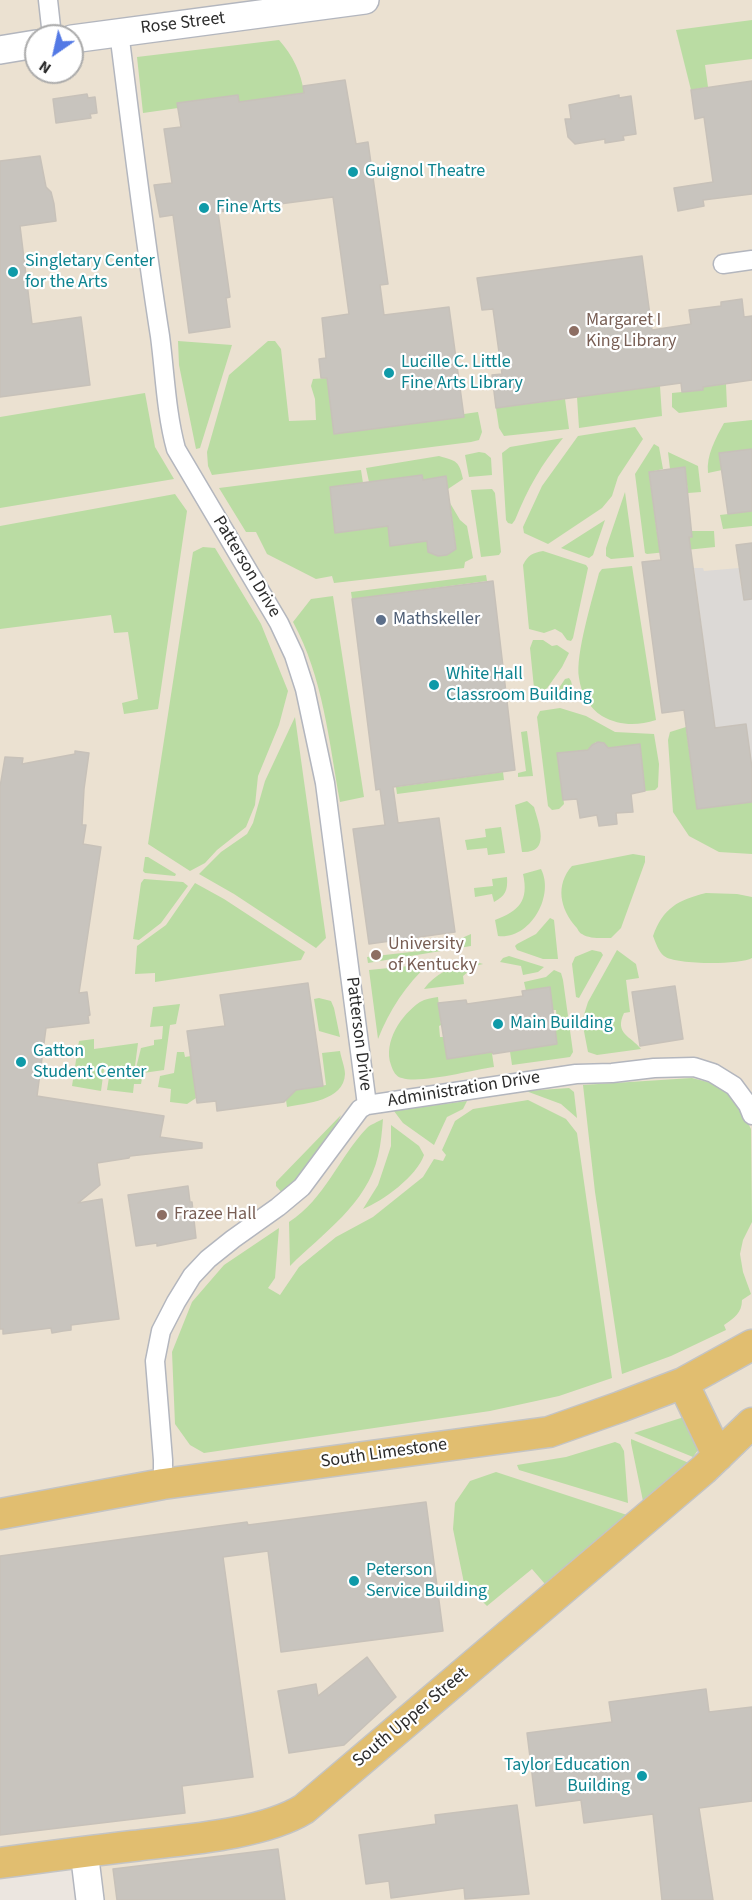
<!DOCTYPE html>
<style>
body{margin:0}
#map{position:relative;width:752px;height:1900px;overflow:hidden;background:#ece6e0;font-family:"Source Sans 3",sans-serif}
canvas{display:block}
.north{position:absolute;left:24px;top:24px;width:60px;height:60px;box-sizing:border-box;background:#fff;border:2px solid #ababab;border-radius:50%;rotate:214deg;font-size:16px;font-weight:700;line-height:24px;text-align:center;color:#2c2c2c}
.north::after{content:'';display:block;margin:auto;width:21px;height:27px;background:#5379e5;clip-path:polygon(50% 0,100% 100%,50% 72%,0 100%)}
</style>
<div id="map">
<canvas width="752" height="1900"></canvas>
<div class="north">N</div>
</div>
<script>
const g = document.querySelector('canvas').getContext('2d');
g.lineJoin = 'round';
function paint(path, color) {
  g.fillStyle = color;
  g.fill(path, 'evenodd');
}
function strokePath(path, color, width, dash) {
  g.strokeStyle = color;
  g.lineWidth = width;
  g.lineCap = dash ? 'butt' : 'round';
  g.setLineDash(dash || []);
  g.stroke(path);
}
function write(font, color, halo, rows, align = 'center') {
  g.font = font + ' "Source Sans 3",sans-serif';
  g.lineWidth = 4.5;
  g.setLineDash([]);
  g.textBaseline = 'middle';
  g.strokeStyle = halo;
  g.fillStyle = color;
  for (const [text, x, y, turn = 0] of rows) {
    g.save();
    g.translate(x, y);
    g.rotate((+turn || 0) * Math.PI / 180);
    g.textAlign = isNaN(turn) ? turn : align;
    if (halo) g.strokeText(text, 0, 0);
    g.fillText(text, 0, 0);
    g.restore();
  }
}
const education = new Path2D(`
 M0 0H752V1900H103L94 1838 0 1851ZM36 36H72V72H36Z`);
const green = new Path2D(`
 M752 20V59L705 65 708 87 691 90 676 30Z
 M279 40C293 56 301 72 304 93L239 102 237 95 178 103V108L143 113 137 57Z
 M178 341 232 345 200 448 196 449 179 365Z
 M268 341H275L281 349 289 421 316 420 315 399 311 386 313 379 327 378 464 417V414L478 412 482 432 479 440 471 442 212 475 208 466 207 452 229 375Z
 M726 384 727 407 679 413 672 407V393L702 390 703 387Z
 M660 386 662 416 579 428 577 397Z
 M145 393 155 447 174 479 0 508V417Z
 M565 399 569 429 504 436 499 428 496 408Z
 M752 420V449L720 453 722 470 708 473C706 455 716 438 724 423Z
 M635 427 643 439 618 477 612 496 602 508 548 544 524 533 523 527 542 486 578 436Z
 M563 438C541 465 528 488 515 520L512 524 508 523 506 520 502 453 510 447Z
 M654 444 659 447 663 469 649 472 658 540 692 537V531H714L715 547 647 554 645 553 635 474Z
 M479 452 485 453 491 458 492 475 469 477 465 455Z
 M668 452 698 466 701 492 688 493 685 467 670 469Z
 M439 456C457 461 459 461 463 479L448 489 446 476 423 480 422 475 369 482 366 468Z
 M361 470 363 483 330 487 336 532 388 526 391 546 427 541 429 552C440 557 446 556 456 548L450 503 460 520 467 526 473 558 465 562 464 568 334 583 332 576 316 579 267 554 256 532H246L219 488Z
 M492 489 495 493 501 552 499 555 481 557 471 490Z
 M625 492 634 557 611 559 606 556V548Z
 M175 494 187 511 158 709 124 714 122 703 138 699 128 632 114 633 111 615 0 629V526Z
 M752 511V526L723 529 720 515Z
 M605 520 593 555 589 558 561 548Z
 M203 547 215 548 261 624 288 691 279 725 258 776 255 805 246 827 217 850 205 863 190 871 148 844 193 552Z
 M543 551 586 565 588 568 573 638 571 641 567 640 562 633 555 629 544 633 529 629 523 565C528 555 532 553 543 551Z
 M632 566 656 720C637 726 620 726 602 716 589 708 581 693 579 678 575 655 593 597 599 573L602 569Z
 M486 575 487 581 352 599 351 592Z
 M333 596 364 797 340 802C329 741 323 677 293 622L311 599Z
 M533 640H543L552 646 557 645 569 653 562 667 543 694 534 688 530 648Z
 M569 678 571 681 576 701 557 700 555 694 565 679Z
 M560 708 586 716 615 732 654 734 659 764 658 787 655 790 645 791 640 744 607 748 603 743 596 742 590 750 558 753 564 804 559 809 552 810 548 806 537 717 540 711Z
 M295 717 326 938 316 948 234 894 199 874 221 852 247 834 253 823 265 781Z
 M686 727 697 809 752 802V854L719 852 689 836 673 812 668 740 670 732Z
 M527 731 533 776 518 777V773L526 771 521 732Z
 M503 772 504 780 397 794 396 787Z
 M527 801 534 807C539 825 551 853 522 852L515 805Z
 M501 827 505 853 488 855 487 848 467 850 465 840 486 837 485 829Z
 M633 854 645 856V862L621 928 611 938C602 938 589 939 582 934 579 933 578 929 576 927 560 909 555 885 572 866Z
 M145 857H148L176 874 175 876 145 873 143 871Z
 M541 869C555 896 530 940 498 936L495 920C519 911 529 901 523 874Z
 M507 877C508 891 505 896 494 902L492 894 475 897 474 888 493 886 492 879Z
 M144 879 183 882 188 886 161 923 139 940 133 939 141 883Z
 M195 883 224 899 305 952 301 960 155 982V973L135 974 137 946 166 925Z
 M706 893 737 894 752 897V958C740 965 675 965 664 956 658 951 656 943 653 936 663 908 678 900 706 893Z
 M550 918 554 920 558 959H543L517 950 515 946 517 944 536 934Z
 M471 934V946L368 963 367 957 437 949Z
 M592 950 601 952 603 955 579 998 576 997 572 964 575 957Z
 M617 950 636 964 639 978 626 980 630 1012 624 1013C614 1034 631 1036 641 1049L597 1055 588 1052 582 1021 588 1002Z
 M509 956 544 967 538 972 523 975 521 966 500 962 503 958Z
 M469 960 483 964 475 966 463 976 464 984 424 989C434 974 453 967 469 960Z
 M429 964C406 984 389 1011 378 1039L369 970Z
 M554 970 561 973 563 980 573 1052 570 1057 563 1058 512 1065 509 1045 531 1048 557 1044 554 1023 557 1022 556 1010H553L526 991 524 982 546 977Z
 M438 997 441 1025 439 1026 440 1037H444L447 1058 473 1055 491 1047 494 1067C472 1070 421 1084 402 1078 396 1077 393 1071 391 1065 383 1042 401 1015 420 1002 425 999 432 998 438 997Z
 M319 998 331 1001 334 1008 340 1037 319 1031 314 999Z
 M180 1004 176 1024 170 1025 164 1070 143 1073 141 1084H134L133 1093 107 1090 110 1071 136 1068 141 1048 154 1045V1040L162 1039 163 1026 150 1027 153 1007Z
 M94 1039V1049L138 1043 135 1066 104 1069 101 1091 72 1086 79 1041Z
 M340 1051C341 1058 345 1067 345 1074 344 1101 306 1103 287 1107L286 1100 288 1098 286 1091 326 1085 322 1053Z
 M177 1052H184L185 1057 191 1056 196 1098 187 1104 170 1102 171 1089 158 1087 160 1076 174 1073Z
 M692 1078 719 1085 735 1098 751 1129 752 1222 743 1240 740 1254 743 1272 751 1294 742 1300C742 1313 734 1318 724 1325L726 1330 671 1356 622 1374 595 1192 583 1085Z
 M569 1088 574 1092 577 1118 561 1104 526 1091Z
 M528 1100 566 1119 577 1133 612 1378 559 1396 490 1411 204 1453 190 1445 175 1424 172 1352 192 1302 224 1265 279 1228 275 1278 268 1288 280 1295 299 1267 336 1237 373 1217 423 1177 434 1159 443 1161 446 1155 442 1150 455 1121 473 1109Z
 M467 1101 463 1109 447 1117 434 1145 403 1123 394 1111Z
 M341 1115 329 1140 313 1163 283 1194 276 1186V1182Z
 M383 1119C382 1131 381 1144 378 1156 367 1204 323 1233 290 1266L289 1222C325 1199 339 1157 367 1128 371 1124 378 1122 383 1119Z
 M391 1125 419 1146 424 1155C417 1176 383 1201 363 1209L378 1185 391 1146Z
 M684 1417 698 1450 693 1457 634 1433Z
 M631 1439 689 1463 643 1501 631 1443Z
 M615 1442 620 1444 624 1451 628 1503 519 1470 517 1465 566 1457Z
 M496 1472 627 1515 545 1584 532 1569 487 1606 464 1583 453 1529 455 1503 470 1481Z`);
const plaza = new Path2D(`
 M694 568H703L704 571 739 568 741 587H752V768L746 724 715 728Z`);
const building = new Path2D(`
 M345 80 356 144 368 142 388 284 380 285 384 315 449 307 464 417 334 434 327 378H321L319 359 326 358 322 318 349 314 333 197 218 212 230 297 226 298 230 327 189 333 173 215 160 217 154 185 172 183 164 129 181 127 177 103 238 95 239 102 304 93 303 86Z
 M752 81V194L703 200 704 206 678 211 674 188 713 182 704 117 695 119 691 90Z
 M87 94 88 98 95 97 97 113 90 114 91 118 56 123 53 99Z
 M619 95V98L631 96 636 134 623 136 624 140 605 143V139L575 144 568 137 565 119H571L569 105Z
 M40 156 46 187 51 192 54 204 56 221 20 226 32 324 81 317 90 385 0 397V161Z
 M642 256 652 330 691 324 689 310 721 306V302L742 299 744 317 752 316V380L703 387V390L682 392 681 383 496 408 492 375 502 374 493 309 482 310 477 278Z
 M752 449V511L728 514 719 453Z
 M685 467 692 537H689L715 728 746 724 752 768V802L697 809 684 710 662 713 642 562 661 560 649 472Z
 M422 475 423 480 446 476 456 549 447 555 438 556 428 552 427 541 390 546 388 526 335 533 330 487Z
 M752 543V599L744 600 736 545Z
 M493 581 515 770 393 787 398 823 439 818 455 932 369 944 353 829 385 825 380 789 376 790 352 599Z
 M598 742 604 743 608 748 640 744 645 791 631 794 633 812 616 813 617 824 599 826 597 815 580 818 577 799 563 800 557 753 588 750 592 745Z
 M75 751 89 753 84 789 82 825H86L83 844 101 847 79 993 87 992 90 1015 88 1016 89 1023 46 1028 37 1096 164 1116 160 1137 202 1143V1148L130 1156 129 1158 97 1163 100 1185 78 1203 102 1199 119 1319 71 1325V1330L63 1331 52 1333 51 1328 3 1334V1329H0V787L5 757 23 758 22 764 75 754Z
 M308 983 323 1086 296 1090 284 1102 217 1111 216 1101 197 1103 187 1031 225 1026 220 995Z
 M675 986 683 1039 640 1046 632 992Z
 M550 987 557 1044 493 1054 492 1052 447 1059 438 1003 466 1000 467 1004 523 996 522 991Z
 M188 1186 190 1202H192L196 1238 157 1246V1243L136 1246 128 1195Z
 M426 1502 443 1631 281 1652 268 1551 223 1557 253 1777 182 1786 185 1813 0 1835V1556L247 1522 248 1525Z
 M367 1657 396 1697 344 1745 289 1753 278 1691 316 1684 318 1696Z
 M706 1689 709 1712 752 1707V1801L699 1808 713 1900H662L653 1814 584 1823 581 1800 536 1806 527 1733 612 1722 609 1702Z
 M517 1805 529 1894 465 1899 464 1888 391 1898 389 1881 366 1884 359 1835 436 1824 435 1815Z
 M278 1849 285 1900H117L113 1869Z`);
const street = new Path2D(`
 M48 0 52 36
 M119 32C132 134 144 235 160 336 165 374 166 412 176 449L279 623 294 655 305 689 325 783 367 1105
 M723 264 752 260
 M163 1484V1460L155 1361 161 1331 176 1302 192 1276 208 1259 233 1239 278 1207 302 1187 360 1109 367 1105 576 1074 612 1073 654 1068 694 1067 713 1073 734 1086 748 1105 752 1115`);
const secondary = new Path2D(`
 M72 39 365 0
 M0 50 36 44
 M84 1851 90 1900`);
const primary = new Path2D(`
 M683 1383 718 1456
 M0 1514 163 1484 549 1432 620 1407 683 1383 752 1345
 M0 1863C44 1857 89 1851 133 1846 182 1840 262 1835 304 1809L703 1470 752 1423`);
const markers = [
 [353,172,6,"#0f9aa8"],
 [204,208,6,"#0f9aa8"],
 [13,272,6,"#0f9aa8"],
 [574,331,6,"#8d6e63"],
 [389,373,6,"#0f9aa8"],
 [381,620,6,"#5c6f8a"],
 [434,685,6,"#0f9aa8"],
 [376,955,6,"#8d6e63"],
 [498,1024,6,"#0f9aa8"],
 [21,1062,6,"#0f9aa8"],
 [162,1215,6,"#8d6e63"],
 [354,1581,6,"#0f9aa8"],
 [642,1776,6,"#0f9aa8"]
];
const streetNames = [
 ["Rose Street",183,24,-7],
 ["Patterson Drive",246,567,59],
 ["Patterson Drive",358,1034,83],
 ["Administration Drive",464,1090,-9],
 ["South Limestone",384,1454,-8],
 ["South Upper Street",411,1718,-40]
];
const cultureNames = [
 ["Guignol Theatre",365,172],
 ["Fine Arts",216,208],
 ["Singletary Center",25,262],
 ["for the Arts",25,283],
 ["Lucille C. Little",401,363],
 ["Fine Arts Library",401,384],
 ["White Hall",446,675],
 ["Classroom Building",446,696],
 ["Main Building",510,1024],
 ["Gatton",33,1052],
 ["Student Center",33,1073],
 ["Peterson",366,1571],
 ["Service Building",366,1592],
 ["Taylor Education",630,1766,"right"],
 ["Building",630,1787,"right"]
];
const educationNames = [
 ["Margaret I",586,321],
 ["King Library",586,342],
 ["University",388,945],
 ["of Kentucky",388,966],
 ["Frazee Hall",174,1215]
];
const serviceNames = [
 ["Mathskeller",393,620]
];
paint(education, '#ebe1d1');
paint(green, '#badca3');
paint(plaza, '#dcd9d6');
paint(building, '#c8c4be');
strokePath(building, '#c7c1b9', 1.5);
strokePath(street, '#b3b6be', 21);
strokePath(secondary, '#b3b6be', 30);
strokePath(primary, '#c4c4c4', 33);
strokePath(street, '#fff', 18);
strokePath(secondary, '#fff', 27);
strokePath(primary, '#e1be70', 30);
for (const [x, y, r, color] of markers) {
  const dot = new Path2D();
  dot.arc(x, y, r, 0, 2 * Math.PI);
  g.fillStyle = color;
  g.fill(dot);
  strokePath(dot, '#fff', 2);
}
write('18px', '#2c2c2c', '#fff', streetNames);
write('18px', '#0d838f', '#fff', cultureNames, 'left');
write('18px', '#785e54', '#fff', educationNames, 'left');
write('18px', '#4e5e75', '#fff', serviceNames, 'left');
</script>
